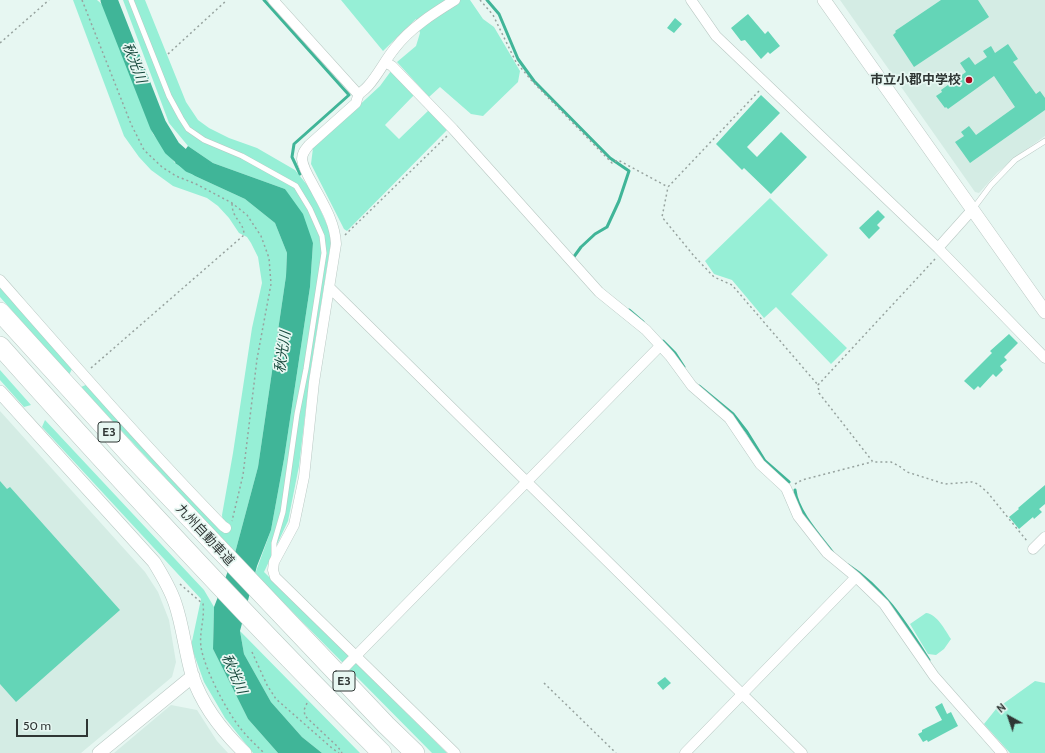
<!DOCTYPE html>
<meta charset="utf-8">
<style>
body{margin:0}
#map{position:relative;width:1045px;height:753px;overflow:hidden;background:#e7f7f2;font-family:Cabin,sans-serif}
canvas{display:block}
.north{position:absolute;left:989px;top:697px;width:40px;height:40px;-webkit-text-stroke:3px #e7f7f2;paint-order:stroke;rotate:320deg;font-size:11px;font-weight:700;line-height:16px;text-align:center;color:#2f3634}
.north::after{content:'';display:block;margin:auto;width:14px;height:18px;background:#2f3634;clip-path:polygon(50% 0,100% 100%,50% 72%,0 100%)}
.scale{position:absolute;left:16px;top:719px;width:72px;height:18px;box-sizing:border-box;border:2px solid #2f3634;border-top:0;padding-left:5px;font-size:12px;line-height:14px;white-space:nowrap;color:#2f3634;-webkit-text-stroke:3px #e7f7f2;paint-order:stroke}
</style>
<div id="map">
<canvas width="1045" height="753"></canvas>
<div class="north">N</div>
<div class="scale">50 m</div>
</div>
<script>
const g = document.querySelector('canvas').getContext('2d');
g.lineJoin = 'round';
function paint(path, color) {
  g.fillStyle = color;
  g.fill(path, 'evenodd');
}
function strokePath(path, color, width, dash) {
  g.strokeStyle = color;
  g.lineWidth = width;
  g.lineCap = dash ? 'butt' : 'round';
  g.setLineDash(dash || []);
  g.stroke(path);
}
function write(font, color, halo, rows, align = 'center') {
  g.font = font + ' Cabin,"Noto Sans JP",sans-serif';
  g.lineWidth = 3.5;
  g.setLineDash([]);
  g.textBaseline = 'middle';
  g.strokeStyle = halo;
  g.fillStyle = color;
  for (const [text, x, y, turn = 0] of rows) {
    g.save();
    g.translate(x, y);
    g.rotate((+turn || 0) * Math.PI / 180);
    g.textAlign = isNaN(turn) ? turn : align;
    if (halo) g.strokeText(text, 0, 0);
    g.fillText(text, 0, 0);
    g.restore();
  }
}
const built = new Path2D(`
 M840 0H1045V136L1017 156 997 173 979 193 975 192Z
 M0 411 145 572 158 592 169 620 176 662 172 677 81 753H0Z
 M171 705 197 710 217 741 228 753H114Z`);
const green = new Path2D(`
 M73 0H97L104 6 153 134 175 163 195 176 245 199 275 223 287 253 286 276 258 467 235 553 81 387 88 384 224 533 222 515 233 453 252 328 262 283 258 257 251 243 247 237 239 233 229 218 218 206 207 198 173 186 151 170 139 157 124 136Z
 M123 0H145L186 102 198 120 209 128 229 138 257 148 295 170 312 191 332 236 310 374 299 466 288 521 264 572 447 753H432L255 574 271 530 284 459 310 287 313 243 285 189 213 163 188 146 169 123Z
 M341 0H470L483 19 494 27 520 71 518 82 483 116 471 114 440 87 429 97 397 62 416 46 420 33 416 19 383 51Z
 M391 71 415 94 385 125 399 139 429 110 448 129 347 231 344 229 311 164 313 148 380 86Z
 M770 198 828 255 791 294 847 348 831 364 776 307 764 318 732 280 714 274 705 261Z
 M0 286 73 367 69 375 0 297Z
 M0 370 31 405 24 407 0 380Z
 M45 420 204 590 214 607 213 649 248 719 278 753H253L225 718 204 682 191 646 201 599 42 427Z
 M926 613C937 614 945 630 951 639L944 649 936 655 928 654 910 624Z
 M240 631 360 753H322L302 737 271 702 244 654Z
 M1035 681 1045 683V753H1010L984 724 996 709Z`);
const water = new Path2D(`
 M188 146 213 163 285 189 303 214 313 243 310 287 284 459 271 530 257 566 240 631 244 654 271 702 302 737 322 753H278L248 719 213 649 214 607 235 553 258 467 286 276 287 253 275 223 245 199 195 176 175 163Z`);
const stream = new Path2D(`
 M264 0 349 95 294 144 292 157 300 174
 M487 0 499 14 518 59 534 81 610 158 629 171 619 201 607 227 595 234 581 247 573 258 575 260
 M629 310 643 322
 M663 341 675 353 684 367
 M699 386 733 414 747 432 765 461 789 482
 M795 490C797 511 820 536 833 553
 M848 565C885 589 906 624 929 660`);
const river = new Path2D(`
 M109 0 158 125 172 148 190 164 200 168`);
const building = new Path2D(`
 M941 0H978L989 17 914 67 893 35 896 32 895 31Z
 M748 14 765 34 768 31 780 46 770 54 768 52 761 59 745 40 741 41 731 28Z
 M675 18 682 24 674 33 667 28Z
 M1008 44 1018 59 1013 62 1036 94 1040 91 1045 98V110L970 163 955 142 964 136 961 132 969 126 976 135 1015 107 994 76 948 109 946 107 945 108 936 96 942 92 941 90 966 72 960 63 969 57 975 65 987 57 983 51 991 46 995 53Z
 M761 95 780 113 747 147 757 157 781 132 807 157 771 194 744 168 742 170 716 144Z
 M878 210 885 217 877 225 880 228 869 239 859 228Z
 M1009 334 1018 343 1004 357 1007 360 1000 366 1003 370 996 377 993 374 980 388 978 386 974 390 964 381 992 353 990 351Z
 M0 481 7 489 10 487 120 610 16 702 0 684Z
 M1045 485V504L1039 509 1042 512 1034 519 1033 517 1019 529 1009 517 1019 509 1018 508Z
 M665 677 671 683 663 690 657 683Z
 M942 703 947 714 951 712 958 726 928 742 927 740 923 742 918 734 922 732V730L942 720 935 707Z`);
const path = new Path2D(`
 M82 0 131 124 144 150 162 167 176 176 196 184 232 203 247 215 261 236 269 258 271 284 257 359 243 475 232 521
 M480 0 493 15 516 62 532 81 612 163 618 160 668 187
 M0 43 49 0
 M168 54 227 0
 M759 91 668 187 662 217 694 256 714 277 732 285 818 385
 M345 235 447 136
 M935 259 818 385 819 393 873 462H891L899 466 907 472 945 484 972 482 978 484 988 493 1027 541
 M91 368 244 235C244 221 232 220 232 203
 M795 484 802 480 872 462
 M180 584 203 604C205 618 199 632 201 647 204 668 227 712 241 729 248 738 256 745 264 753
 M252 652 267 685 276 699 333 749 339 753
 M544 683 616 753
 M307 703 304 710 305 716 338 747 342 753`);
const service = new Path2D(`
 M131 0 169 96 181 118 188 129 204 140 242 156 296 186 310 209 322 236 324 253 306 369 297 414 283 512 274 543V559
 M973 209 991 185 1015 160 1045 141`);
const minor = new Path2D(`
 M273 0 358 94
 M691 0 716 36 938 248 1045 358
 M385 62 392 66 453 129 599 292 646 330 670 356 692 386 729 418 760 464 786 488 798 516 827 553 856 577 884 604 934 676 1002 753
 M938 248 972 210
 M0 280C73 363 146 447 223 526L226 528
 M329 287 802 753
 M1033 549 1045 537
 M345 667 660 346
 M455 753 275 577 273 570 274 562 294 525 304 477 314 382 336 244C335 221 322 202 312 183 308 176 303 167 302 159 302 153 305 150 309 145L356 103C359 90 360 95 368 86 378 75 385 60 395 48 410 28 434 13 455 0
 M685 753 856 577`);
const tertiary = new Path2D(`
 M824 0 1045 312
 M0 392 154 562C162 575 170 588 175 603 183 626 185 651 192 675 202 705 223 732 245 753
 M99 753 193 676`);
const motorway = new Path2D(`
 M0 312 131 456 386 725 415 753
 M0 346C124 485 250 621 382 753`);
const markers = [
 [969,80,4,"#a50a1f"]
];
const shields = [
 [109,432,22],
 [344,681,22]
];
const shieldNames = [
 ["E3",109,432],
 ["E3",344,681]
];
const poiNames = [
 ["市立小郡中学校",961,80]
];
const streetNames = [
 ["九州自動車道",205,535,47]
];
const waterNames = [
 ["秋光川",134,63,69],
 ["秋光川",283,352,-82],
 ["秋光川",234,674,66]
];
paint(built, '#d4ece4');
paint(green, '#96efd6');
paint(water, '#40b598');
strokePath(stream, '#40b598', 3);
strokePath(river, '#40b598', 17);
paint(building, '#64d5b7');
strokePath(service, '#b9c8c3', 6);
strokePath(minor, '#b9c8c3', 11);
strokePath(tertiary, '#b9c8c3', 14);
strokePath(motorway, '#b9c8c3', 20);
strokePath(path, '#97a39f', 1.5, [2, 3]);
strokePath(service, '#fff', 5);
strokePath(minor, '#fff', 10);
strokePath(tertiary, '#fff', 13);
strokePath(motorway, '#fff', 19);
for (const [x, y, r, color] of markers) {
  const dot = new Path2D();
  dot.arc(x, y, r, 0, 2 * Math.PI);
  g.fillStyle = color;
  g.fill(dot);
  strokePath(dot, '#e7f7f2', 1.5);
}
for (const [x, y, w] of shields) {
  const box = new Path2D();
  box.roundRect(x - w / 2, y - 10, w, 20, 3);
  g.fillStyle = '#e7f7f2';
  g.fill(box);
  strokePath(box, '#2f3634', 1);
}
write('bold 12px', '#2f3634', null, shieldNames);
write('bold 13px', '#2f3634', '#e7f7f2', poiNames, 'right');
write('13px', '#2f3634', '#e7f7f2', streetNames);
write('italic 14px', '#18493d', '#e7f7f2', waterNames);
</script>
